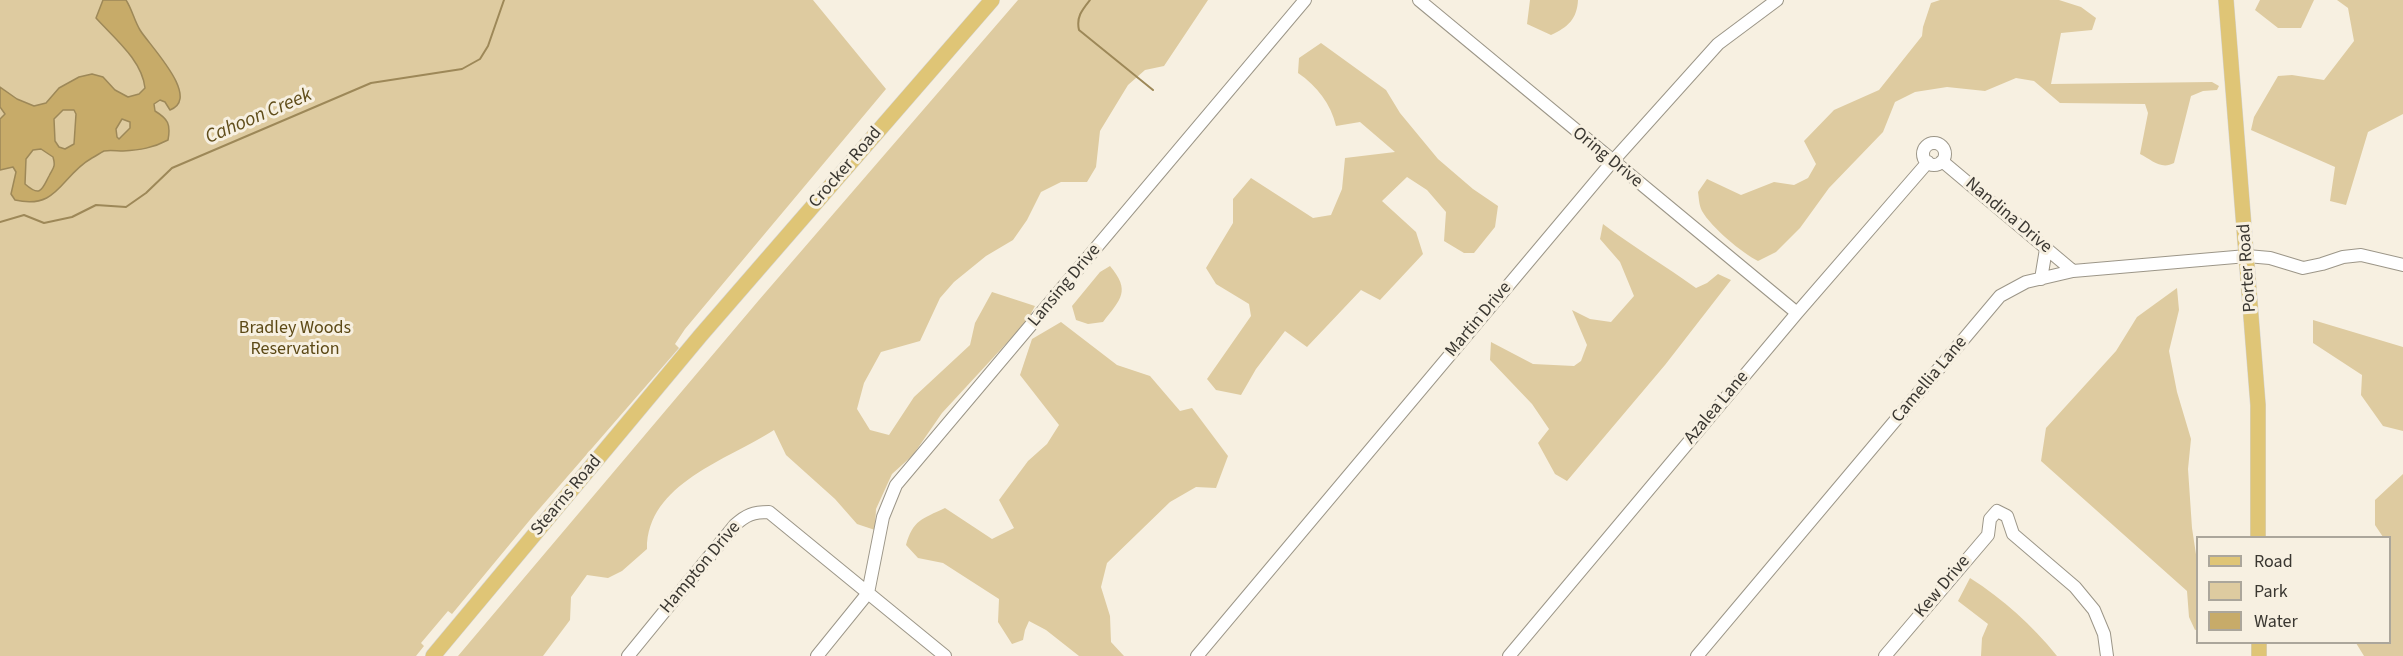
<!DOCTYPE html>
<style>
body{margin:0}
#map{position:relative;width:2403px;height:656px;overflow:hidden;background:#f7f0e1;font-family:"Source Sans 3",sans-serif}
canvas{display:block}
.legend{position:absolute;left:2196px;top:536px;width:195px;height:108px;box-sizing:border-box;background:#f7f0e1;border:2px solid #aba69b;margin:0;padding:8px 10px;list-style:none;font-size:18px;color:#3a3731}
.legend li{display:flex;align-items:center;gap:12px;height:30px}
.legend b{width:30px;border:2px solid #aba69b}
</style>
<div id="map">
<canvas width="2403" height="656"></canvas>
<ul class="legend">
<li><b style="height:8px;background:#dfc576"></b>Road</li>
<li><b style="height:16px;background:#decba0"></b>Park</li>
<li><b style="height:16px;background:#c7ab69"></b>Water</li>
</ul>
</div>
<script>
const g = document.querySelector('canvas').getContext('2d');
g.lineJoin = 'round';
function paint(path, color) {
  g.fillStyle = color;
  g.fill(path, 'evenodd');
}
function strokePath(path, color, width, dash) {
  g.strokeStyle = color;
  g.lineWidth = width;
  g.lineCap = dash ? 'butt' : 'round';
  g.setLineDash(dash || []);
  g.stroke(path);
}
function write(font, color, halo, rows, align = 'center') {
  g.font = font + ' "Source Sans 3",sans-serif';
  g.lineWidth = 6;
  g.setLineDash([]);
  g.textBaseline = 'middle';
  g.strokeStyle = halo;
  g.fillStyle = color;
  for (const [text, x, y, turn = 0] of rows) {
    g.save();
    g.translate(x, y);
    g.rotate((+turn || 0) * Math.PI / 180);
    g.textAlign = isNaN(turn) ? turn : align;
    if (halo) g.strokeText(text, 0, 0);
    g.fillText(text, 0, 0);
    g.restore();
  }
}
const green = new Path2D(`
 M0 0H813L886 89 685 329 675 344 679 348 534 515 452 614 448 611 421 643 424 646 416 656H0Z
 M1018 0H1208L1164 66 1145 70 1128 85 1100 131 1096 167 1087 182H1061L1041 192 1027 220 1013 240 986 256 954 282 940 298 920 341 881 352 864 383 857 409 870 430 889 435 914 397 970 345 975 323 992 292 1035 306 1027 321 942 413 913 455 892 474 876 509 875 530 857 524 835 499 786 455 774 430C728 460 647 483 647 549L622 571 608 578 587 575 571 597 570 620 543 656H458L759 300Z
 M1530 0H1578C1577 19 1568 27 1551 35L1527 24Z
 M1940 0H2059L2081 7 2096 18 2092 30 2061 33 2051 84 2212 82 2219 86 2217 90 2203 91 2191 96 2174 163C2161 170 2152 160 2140 154L2148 113 2145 104 2060 103 2034 81 2016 78 1985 91 1947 87 1915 92 1895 102 1883 132 1829 188 1800 228 1776 252 1758 261C1742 253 1711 227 1702 211 1699 205 1699 199 1698 192L1707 179 1741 195 1774 182 1794 185 1808 178 1816 164 1804 141 1834 110 1879 90 1922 36 1923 27 1931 3Z
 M2260 0H2314L2301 28H2278L2255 10Z
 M2337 0H2403V114L2368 132 2346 205 2330 201 2335 167 2251 130 2254 117 2278 76 2292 75 2324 80 2354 41 2348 8Z
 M1321 43 1386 90 1400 113 1438 159 1473 189 1498 206 1495 227 1474 253H1464L1444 241 1446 212 1427 190 1407 177 1382 201 1416 232 1423 254 1380 300 1361 290 1307 347 1285 331 1256 369 1241 395 1216 390 1207 379 1251 316 1249 304 1216 284 1206 268 1233 223V199L1251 178 1313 218 1331 215 1342 189 1345 158 1395 152 1360 122 1336 126C1331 104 1317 86 1298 73L1299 58Z
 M1603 224C1633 247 1666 266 1696 288L1707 283 1718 274 1731 280 1665 365 1567 481 1555 474 1538 443 1549 429 1532 404 1490 360 1491 342 1533 364 1574 366 1581 361 1587 345 1572 310 1590 319 1611 322 1634 296 1620 262 1600 239Z
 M1110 266C1131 291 1121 299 1103 322L1088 324 1076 320 1072 306 1100 272Z
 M2177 288 2179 310 2169 351 2177 392 2191 439 2188 469 2192 528 2197 561 2198 629 2195 630 2189 617 2187 591 2041 461 2046 428 2116 351 2137 317Z
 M2313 320 2403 347V431L2383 426 2361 395 2362 375 2313 343Z
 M1061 322 1117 365 1150 376 1180 411 1192 408 1228 456 1216 488 1196 487 1170 502 1107 563 1101 587 1110 616 1111 642 1124 656H1079L1046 630 1029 621 1025 630 1023 640 1012 644 998 622 999 599 943 563 918 558 906 545C913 520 922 519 945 508L992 539 1014 528 999 500 1028 461 1047 444 1059 425 1020 375 1032 339Z
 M2403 474V656H2364L2356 643 2390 642V538L2383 537 2375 525V500Z
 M1970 578C2003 599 2032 625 2057 656H1981L1982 638 1988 624 1958 601Z`);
const water = new Path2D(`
 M103 0H126C132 9 134 20 140 30 149 45 202 98 170 110L165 102 160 100 154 104 155 111C168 119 171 124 168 140 153 148 140 150 123 151 117 151 110 150 104 151 100 153 96 156 92 158 60 176 59 210 15 200L11 194 16 172 13 167 0 170V119L5 114 0 107V87L17 99 34 106 46 103 59 88 79 77 92 74 103 77 115 90 128 97 139 94 145 88C142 60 114 38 96 18ZM74 110 76 114 74 144 65 149 59 147 55 141 54 119 63 110ZM122 119 130 122V128L119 139 117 137 116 129ZM41 149 53 157C56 167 53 168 49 176 42 189 41 198 25 184L26 159 33 150Z`);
const stream = new Path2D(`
 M1090 0C1082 10 1076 17 1079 30L1153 90
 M0 222 24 215 44 223 72 217 96 205 126 207 146 193 172 168 371 83 462 69 480 59 488 46 504 0`);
const minor = new Path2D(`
 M1419 0 1797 313
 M1923 154a11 11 0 1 1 22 0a11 11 0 1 1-22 0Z
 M1942 161 2073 271
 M2041 279 2046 249
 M628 656 735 525C746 515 753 512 769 512L945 656
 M817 656 868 593 883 517 896 485 1305 0
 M1197 656 1612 162 1718 44 1777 0
 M1509 656 1797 313 1928 162
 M1697 656 2000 296 2026 282 2073 271 2247 256 2270 258 2303 268 2322 264 2343 257 2361 255 2403 265
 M1885 656 1988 535 1990 519 1997 511 2007 516 2013 534 2075 587 2094 610 2104 634 2107 656`);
const major = new Path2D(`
 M2226 0 2258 405V538
 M2259 642V656
 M433 656 701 335 992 0`);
const streetNames = [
 ["Oring Drive",1607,158,39],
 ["Crocker Road",846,168,-49],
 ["Nandina Drive",2008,216,40],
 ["Porter Road",2248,268,-94],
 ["Lansing Drive",1065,286,-50],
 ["Martin Drive",1479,320,-50],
 ["Camellia Lane",1930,380,-50],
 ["Azalea Lane",1717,408,-50],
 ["Stearns Road",567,496,-50],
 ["Hampton Drive",701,568,-50],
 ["Kew Drive",1943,587,-50]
];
const parkNames = [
 ["Bradley Woods",295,329],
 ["Reservation",295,350]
];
const waterNames = [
 ["Cahoon Creek",259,117,-23]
];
paint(green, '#decba0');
paint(water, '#c7ab69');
strokePath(water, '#9d8858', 1.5);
strokePath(stream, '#9d8858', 2);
strokePath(minor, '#9c9688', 14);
strokePath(major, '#d4d3d2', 16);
strokePath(minor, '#fff', 12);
strokePath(major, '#dfc576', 15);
write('18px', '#3a3731', '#f7f0e1', streetNames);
write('18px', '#5c4916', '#f7f0e1', parkNames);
write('italic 20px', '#604d1a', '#f7f0e1', waterNames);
</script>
